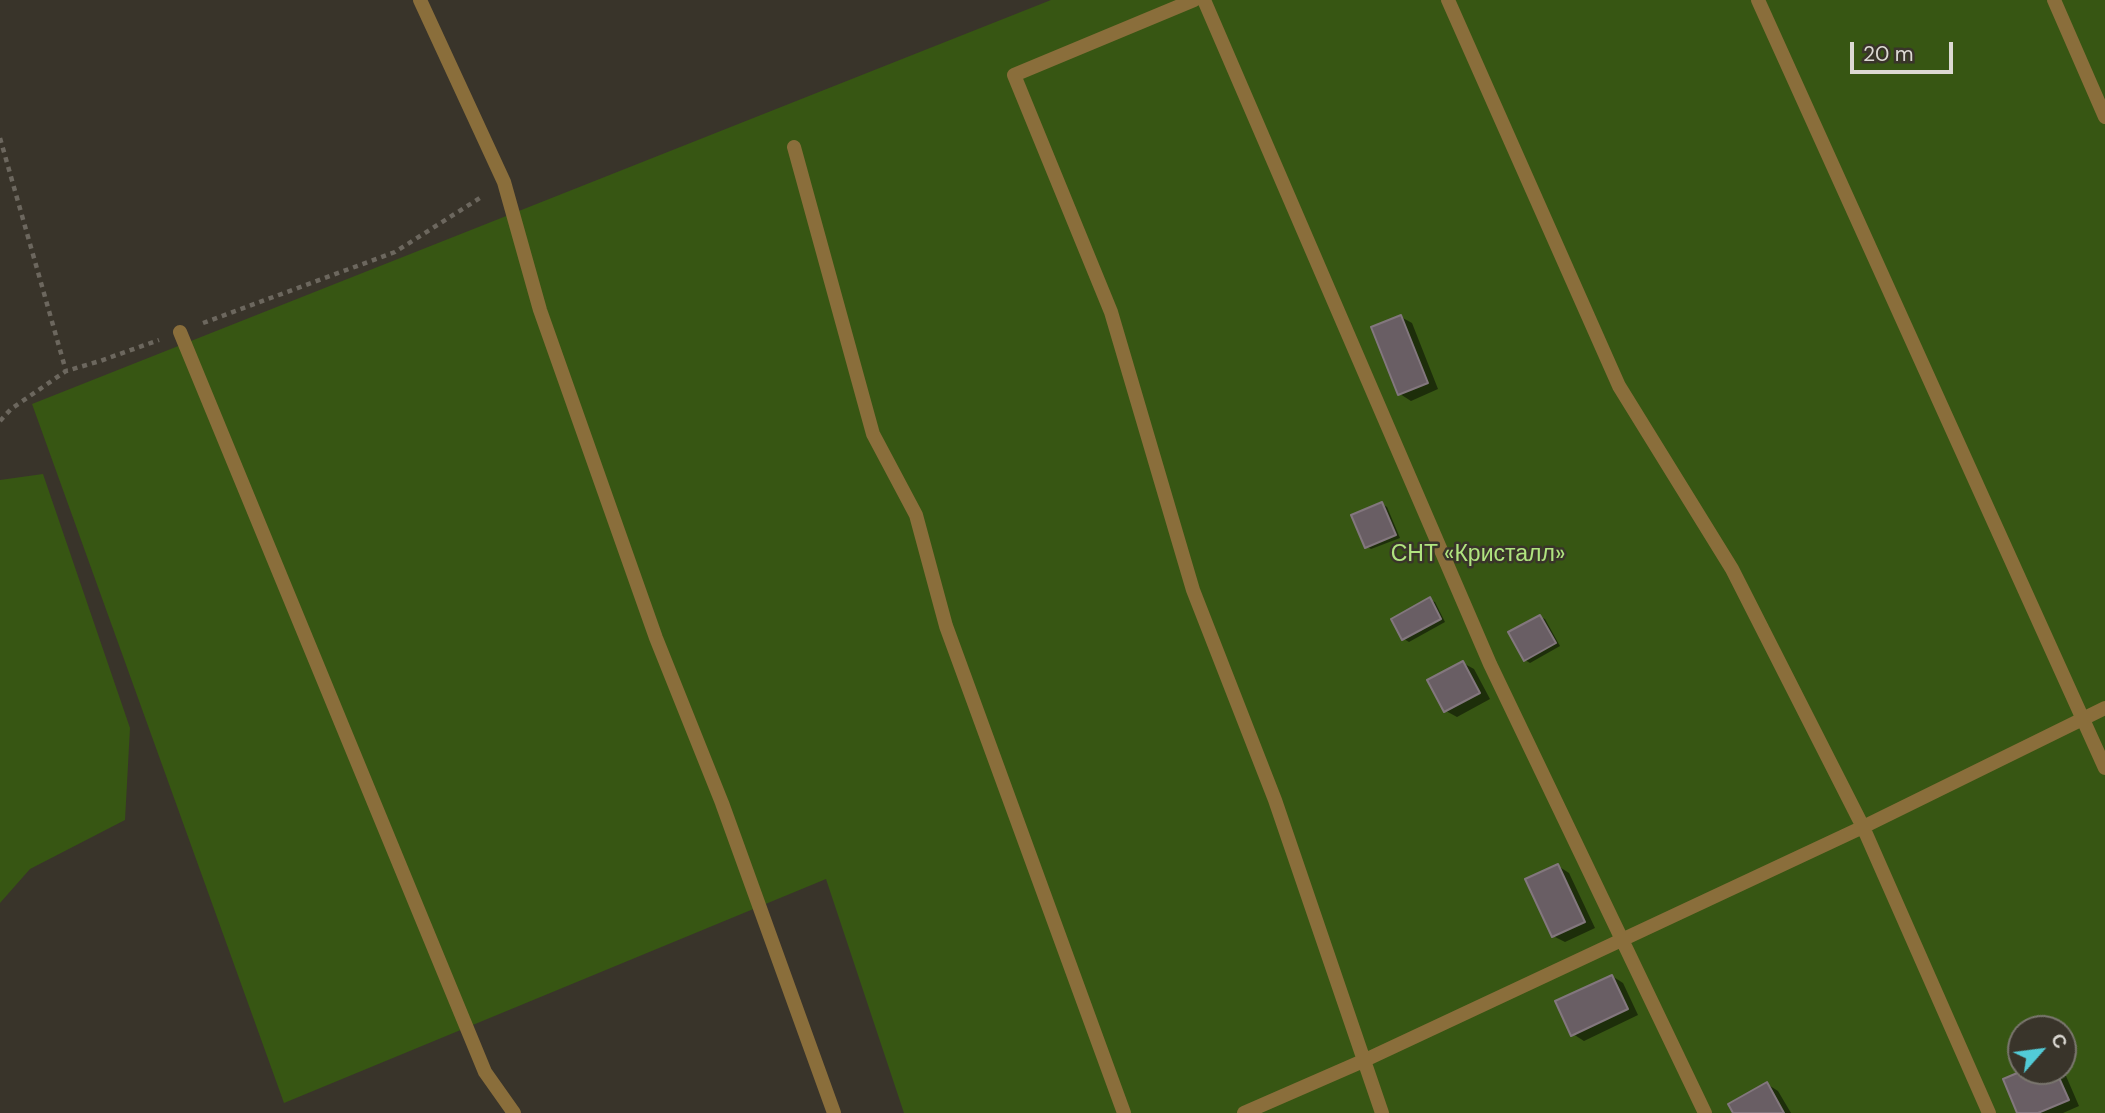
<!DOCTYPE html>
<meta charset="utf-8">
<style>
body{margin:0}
#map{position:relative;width:2105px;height:1113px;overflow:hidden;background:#39342a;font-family:"DM Sans",sans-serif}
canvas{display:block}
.north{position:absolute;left:2007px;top:1015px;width:70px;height:70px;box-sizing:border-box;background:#39342a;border:2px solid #7a766e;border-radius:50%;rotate:62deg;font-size:19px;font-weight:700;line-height:28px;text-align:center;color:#dcd9d3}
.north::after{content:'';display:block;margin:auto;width:24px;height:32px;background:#52cbd7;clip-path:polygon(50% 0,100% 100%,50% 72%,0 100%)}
.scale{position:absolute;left:1850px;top:42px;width:103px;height:32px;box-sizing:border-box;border:4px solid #dcd9d3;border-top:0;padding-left:9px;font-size:21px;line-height:24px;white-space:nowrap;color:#dcd9d3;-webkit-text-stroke:5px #39342a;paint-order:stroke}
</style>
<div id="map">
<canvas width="2105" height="1113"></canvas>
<div class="north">С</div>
<div class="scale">20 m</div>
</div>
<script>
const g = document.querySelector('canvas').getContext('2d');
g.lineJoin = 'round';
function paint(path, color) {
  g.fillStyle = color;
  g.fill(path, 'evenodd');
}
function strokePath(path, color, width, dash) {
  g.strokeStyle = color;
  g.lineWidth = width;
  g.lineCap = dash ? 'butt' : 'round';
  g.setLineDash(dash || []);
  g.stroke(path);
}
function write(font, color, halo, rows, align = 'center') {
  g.font = font + ' "DM Sans",sans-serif';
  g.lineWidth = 5;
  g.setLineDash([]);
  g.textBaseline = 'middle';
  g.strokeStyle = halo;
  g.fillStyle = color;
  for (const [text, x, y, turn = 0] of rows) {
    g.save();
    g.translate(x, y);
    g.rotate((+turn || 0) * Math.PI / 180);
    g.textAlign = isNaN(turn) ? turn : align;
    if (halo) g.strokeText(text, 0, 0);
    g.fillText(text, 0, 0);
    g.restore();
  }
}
const green = new Path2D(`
 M1051 0H2105V1113H904L826 879 284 1103 32 404ZM2021 1029H2063V1071H2021Z
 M43 474 130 728 125 820 30 869 0 903V480Z`);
const shadow = new Path2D(`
 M1401 317 1412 323 1438 389 1411 401 1400 394Z
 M1382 504 1387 507 1400 538 1371 549 1366 546Z
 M1430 600 1435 602 1445 622 1409 642 1404 639Z
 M1540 617 1545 619 1560 646 1530 663 1525 660Z
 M1463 663 1474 669 1490 699 1457 717 1446 711Z
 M1558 866 1569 873 1595 928 1565 942 1553 936Z
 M1612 976 1623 983 1638 1015 1584 1041 1573 1034Z
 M2063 1069 2079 1106 2063 1113H2019L2027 1071H2063Z
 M1767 1084 1778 1091 1791 1113H1735Z`);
const building = new Path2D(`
 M1401 315 1428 383 1398 395 1371 327Z
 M1382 502 1396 535 1365 548 1351 515Z
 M1430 597 1441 619 1402 640 1391 619Z
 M1540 615 1556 643 1524 661 1508 632Z
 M1463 661 1480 693 1444 712 1427 680Z
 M1558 864 1585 922 1552 937 1525 879Z
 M1612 975 1628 1009 1571 1036 1555 1001Z
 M2022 1071H2056L2069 1100 2038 1113H2017L2003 1079Z
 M1767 1082 1784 1113H1733L1728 1104Z`);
const path = new Path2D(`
 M0 138 66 371
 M203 323 395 252 483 196
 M0 421 11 409 66 371 100 361 159 340`);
const service = new Path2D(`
 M180 332 485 1072 514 1113`);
const minor = new Path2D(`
 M420 0 504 182 540 310 656 638 722 803 834 1113
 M1194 0 1014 75 1111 312 1193 590 1275 800 1382 1113
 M1204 0 1490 664 1705 1113
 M1448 0 1619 386 1732 569 1863 827 1989 1113
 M1758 0 2105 768
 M2054 0 2105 117
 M794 147 873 434 916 515 946 626 1124 1113
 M1244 1113 1363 1061 1863 827 2105 708`);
const parkNames = [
 ["СНТ «Кристалл»",1478,555]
];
paint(green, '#375613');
paint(shadow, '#0007');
paint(building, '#695e64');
strokePath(building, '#83777e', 2);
strokePath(path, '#6c675e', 4.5, [5, 5]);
strokePath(service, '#8a6e3b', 14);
strokePath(minor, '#8a6e3b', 14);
write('23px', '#b0e47f', '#39342a', parkNames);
</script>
